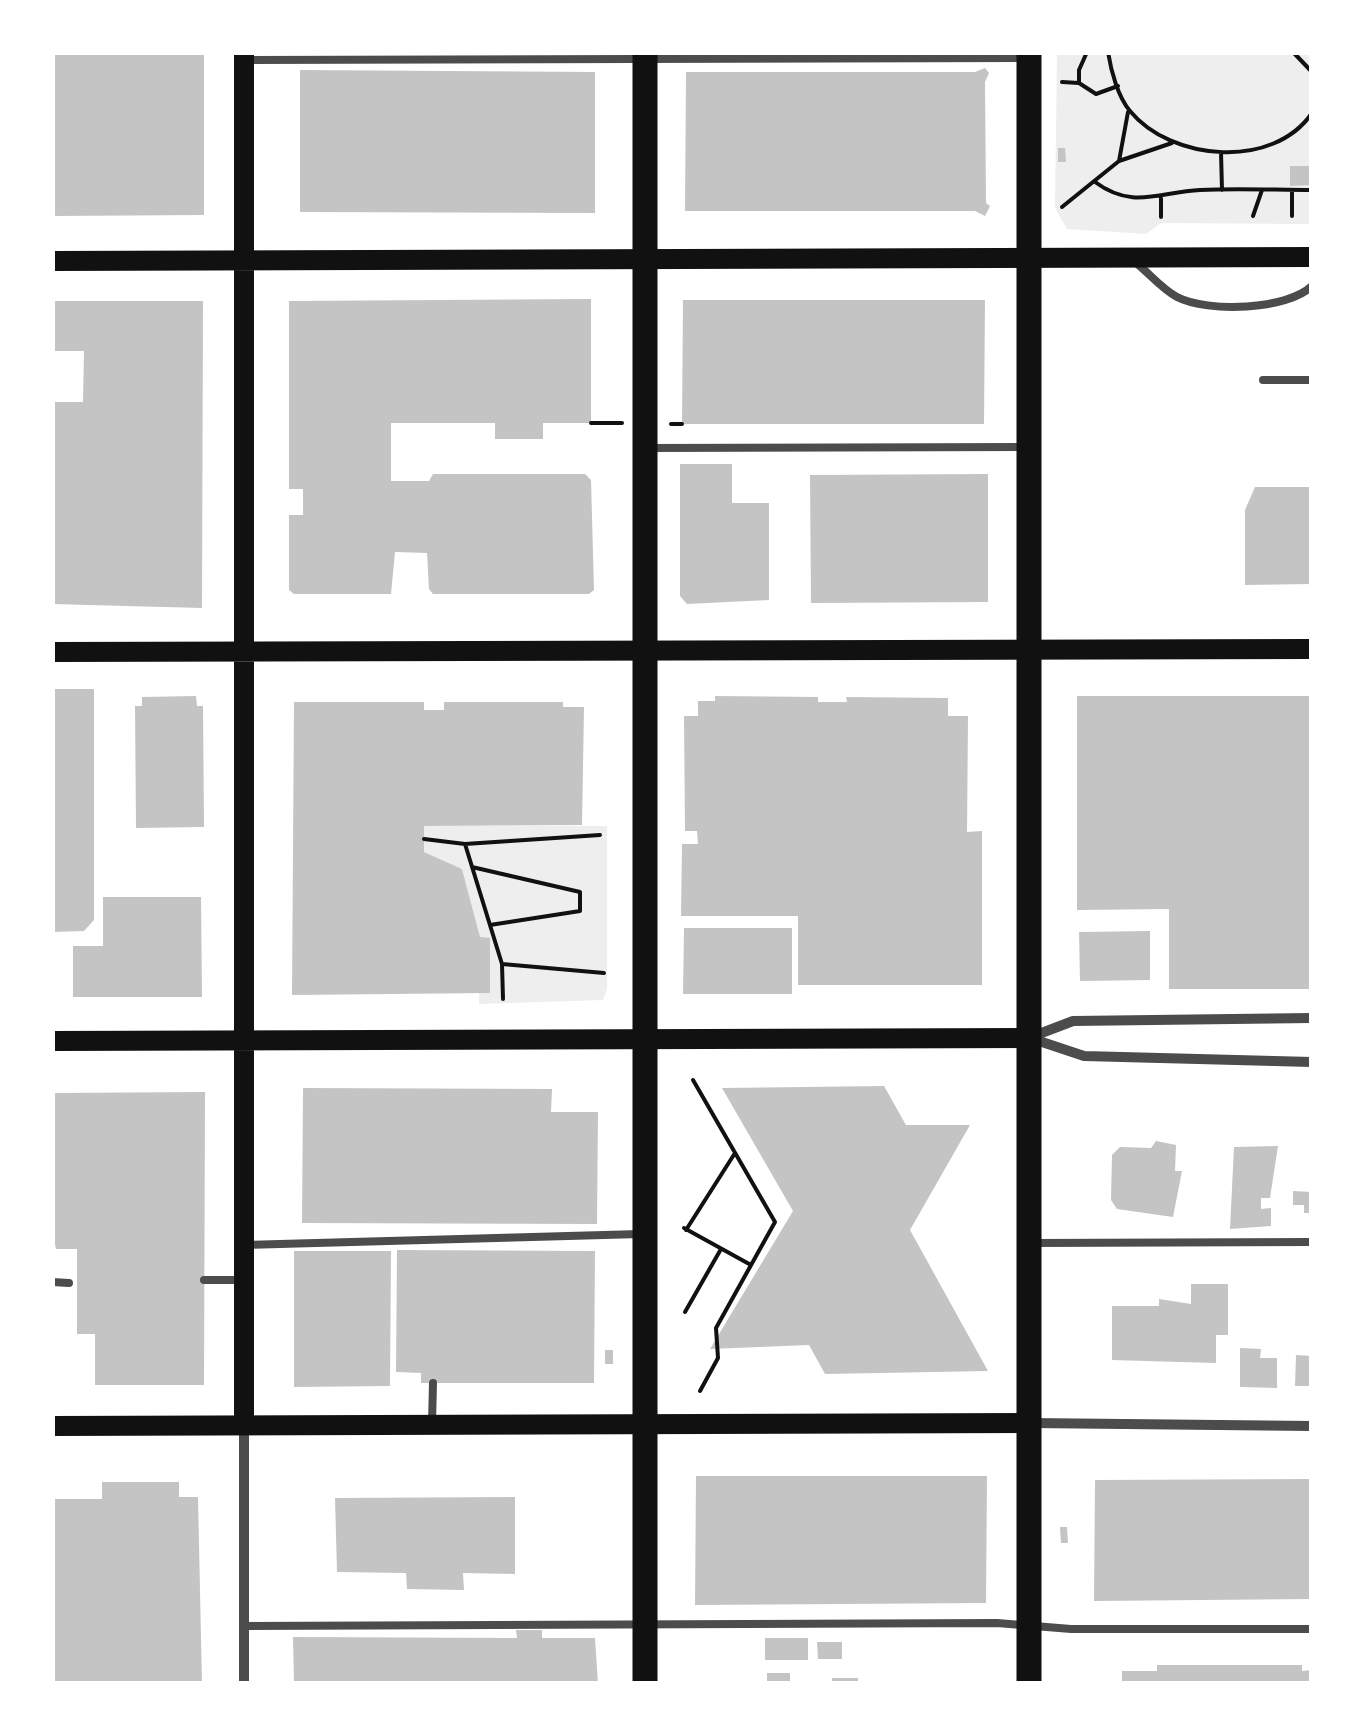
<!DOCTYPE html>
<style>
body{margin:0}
#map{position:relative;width:1364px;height:1736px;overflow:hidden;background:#fff;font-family:"Noto Serif",serif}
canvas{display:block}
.frame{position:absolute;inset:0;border:55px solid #fff;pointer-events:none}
</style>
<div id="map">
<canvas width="1364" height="1736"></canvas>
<div class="frame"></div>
</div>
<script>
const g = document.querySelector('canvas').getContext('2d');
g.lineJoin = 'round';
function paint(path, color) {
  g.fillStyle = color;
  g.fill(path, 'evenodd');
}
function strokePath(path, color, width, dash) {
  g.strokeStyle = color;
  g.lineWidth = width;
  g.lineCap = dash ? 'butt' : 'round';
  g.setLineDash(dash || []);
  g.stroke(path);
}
const green = new Path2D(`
 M1057 53H1311V224L1161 223 1146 234 1067 229 1055 208Z
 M424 826H607V989L603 1000 479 1004 480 937 462 869 424 852Z`);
const building = new Path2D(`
 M52 52H204V215L52 216Z
 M985 68 989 73 985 82 986 203 990 206 985 216 975 211H685L686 72H975Z
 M300 70 595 72V213L300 212Z
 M1058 148H1065L1066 162H1058Z
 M1290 166H1312V185L1290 186Z
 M591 299V423H543V439H495V423H391V481H429L433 474H585L591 480 594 590 589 594H433L429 589 427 553 395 552 391 594H294L289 590V515H303V489H289V301Z
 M683 300H985L984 424H682Z
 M52 301H203L202 608 52 604V402H83L84 351H52Z
 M680 464H732V503H769V600L687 604 680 596Z
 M988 474V602L811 603 810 475Z
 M1255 487H1312V584L1245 585V510Z
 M52 689H94V920L84 931 52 932Z
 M196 696 197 706H203L204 827 136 828 135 706H142V697Z
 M715 696 818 697V702H847L846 697 948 698V716H968L967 832 982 831V985H798V916H681L682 844H698L697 831H685L684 716H698V701H715Z
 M1077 696H1312V989H1169V909L1077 910Z
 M294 702H424V710H444V702H563V707H584L582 825 424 826V852L462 869 480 937 490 938V993L292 995Z
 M103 897H201L202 997H73V946H103Z
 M684 928H792V994H683Z
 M1150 931V980L1080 981 1079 932Z
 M884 1086 906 1125H970L910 1230 988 1371 825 1374 809 1345 710 1349 793 1211 722 1088Z
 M303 1088 552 1089 551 1112H598L597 1224 302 1223Z
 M205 1092 204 1385H95V1334H77V1249H56L52 1231V1093Z
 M1156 1141 1176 1145 1175 1171H1182L1173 1217 1117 1209 1111 1200 1112 1155 1120 1147 1151 1148Z
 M1278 1146 1270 1198H1261V1209L1271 1208V1226L1230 1229 1234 1147Z
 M1293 1191 1312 1192V1213H1304V1205H1293Z
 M397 1250 595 1251 594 1383H421V1373L396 1372Z
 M294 1251H391L390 1386 294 1387Z
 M1191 1284H1228V1335H1216V1363L1112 1360V1306H1159V1299L1191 1304Z
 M1240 1348 1261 1349 1260 1358H1277V1388L1240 1387Z
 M605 1350H613V1364H605Z
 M1296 1355 1312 1356V1386H1295Z
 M696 1476H987L986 1603 695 1605Z
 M1312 1479V1599L1094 1601 1095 1480Z
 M102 1482H179V1497H198L202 1684H52V1499H102Z
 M515 1497V1574L463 1573 464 1590 407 1589 406 1573 337 1572 335 1498Z
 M1060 1527H1067L1068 1543H1061Z
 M516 1630H542V1638H595L598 1684H294L293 1637 517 1638Z
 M765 1638H808V1660H765Z
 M817 1642H842V1659H818Z
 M1157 1665H1302V1671L1312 1670V1684H1122V1671H1157Z
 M767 1673H790V1684H767Z
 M832 1678H858V1684H832Z`);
const path = new Path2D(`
 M1108 52C1111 71 1118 97 1130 111 1171 161 1273 170 1312 113
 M1293 52 1312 72
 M1062 82 1079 83 1096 94 1118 86
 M1079 83V70L1087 52
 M1221 152 1222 190
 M1119 161 1128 112
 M1095 182C1133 210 1159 192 1200 190 1237 188 1275 190 1312 190
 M1292 191V216
 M1161 198V217
 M1062 207 1119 161 1172 143
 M1253 216 1262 190
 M591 423H622
 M671 424H682
 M424 839 465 844 600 835
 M465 844 502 964 503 999
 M472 867 580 892V911L490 925
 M502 964 604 973
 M693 1080 775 1222 716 1328 718 1358 700 1391
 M684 1228 751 1265
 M686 1230 735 1153
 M685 1312 721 1249`);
const service = new Path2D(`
 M248 60 1024 58
 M1135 262C1149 273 1162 289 1177 297 1208 313 1287 310 1312 286
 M1263 380H1312
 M649 448 1025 447
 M1033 1243 1312 1242
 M244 1245 640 1234
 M204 1280H240
 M52 1282 69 1283
 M432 1423 433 1383
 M244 1626 997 1623 1071 1629H1312`);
const minor = new Path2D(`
 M1031 1037 1073 1021 1312 1018
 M1030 1038 1084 1056 1312 1062
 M1030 1423 1312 1426
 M244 1425V1684`);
const secondary = new Path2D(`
 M244 52V1425
 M52 261 1312 257
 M52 652 1312 649
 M52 1041 1029 1038
 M52 1426 1029 1423`);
const primary = new Path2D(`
 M645 52V1684
 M1029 52V1684`);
paint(green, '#eee');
paint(building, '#c4c4c4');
strokePath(path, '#111', 4);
strokePath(service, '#4c4c4c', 8);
strokePath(minor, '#4c4c4c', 10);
strokePath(secondary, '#111', 20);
strokePath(primary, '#111', 25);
</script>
